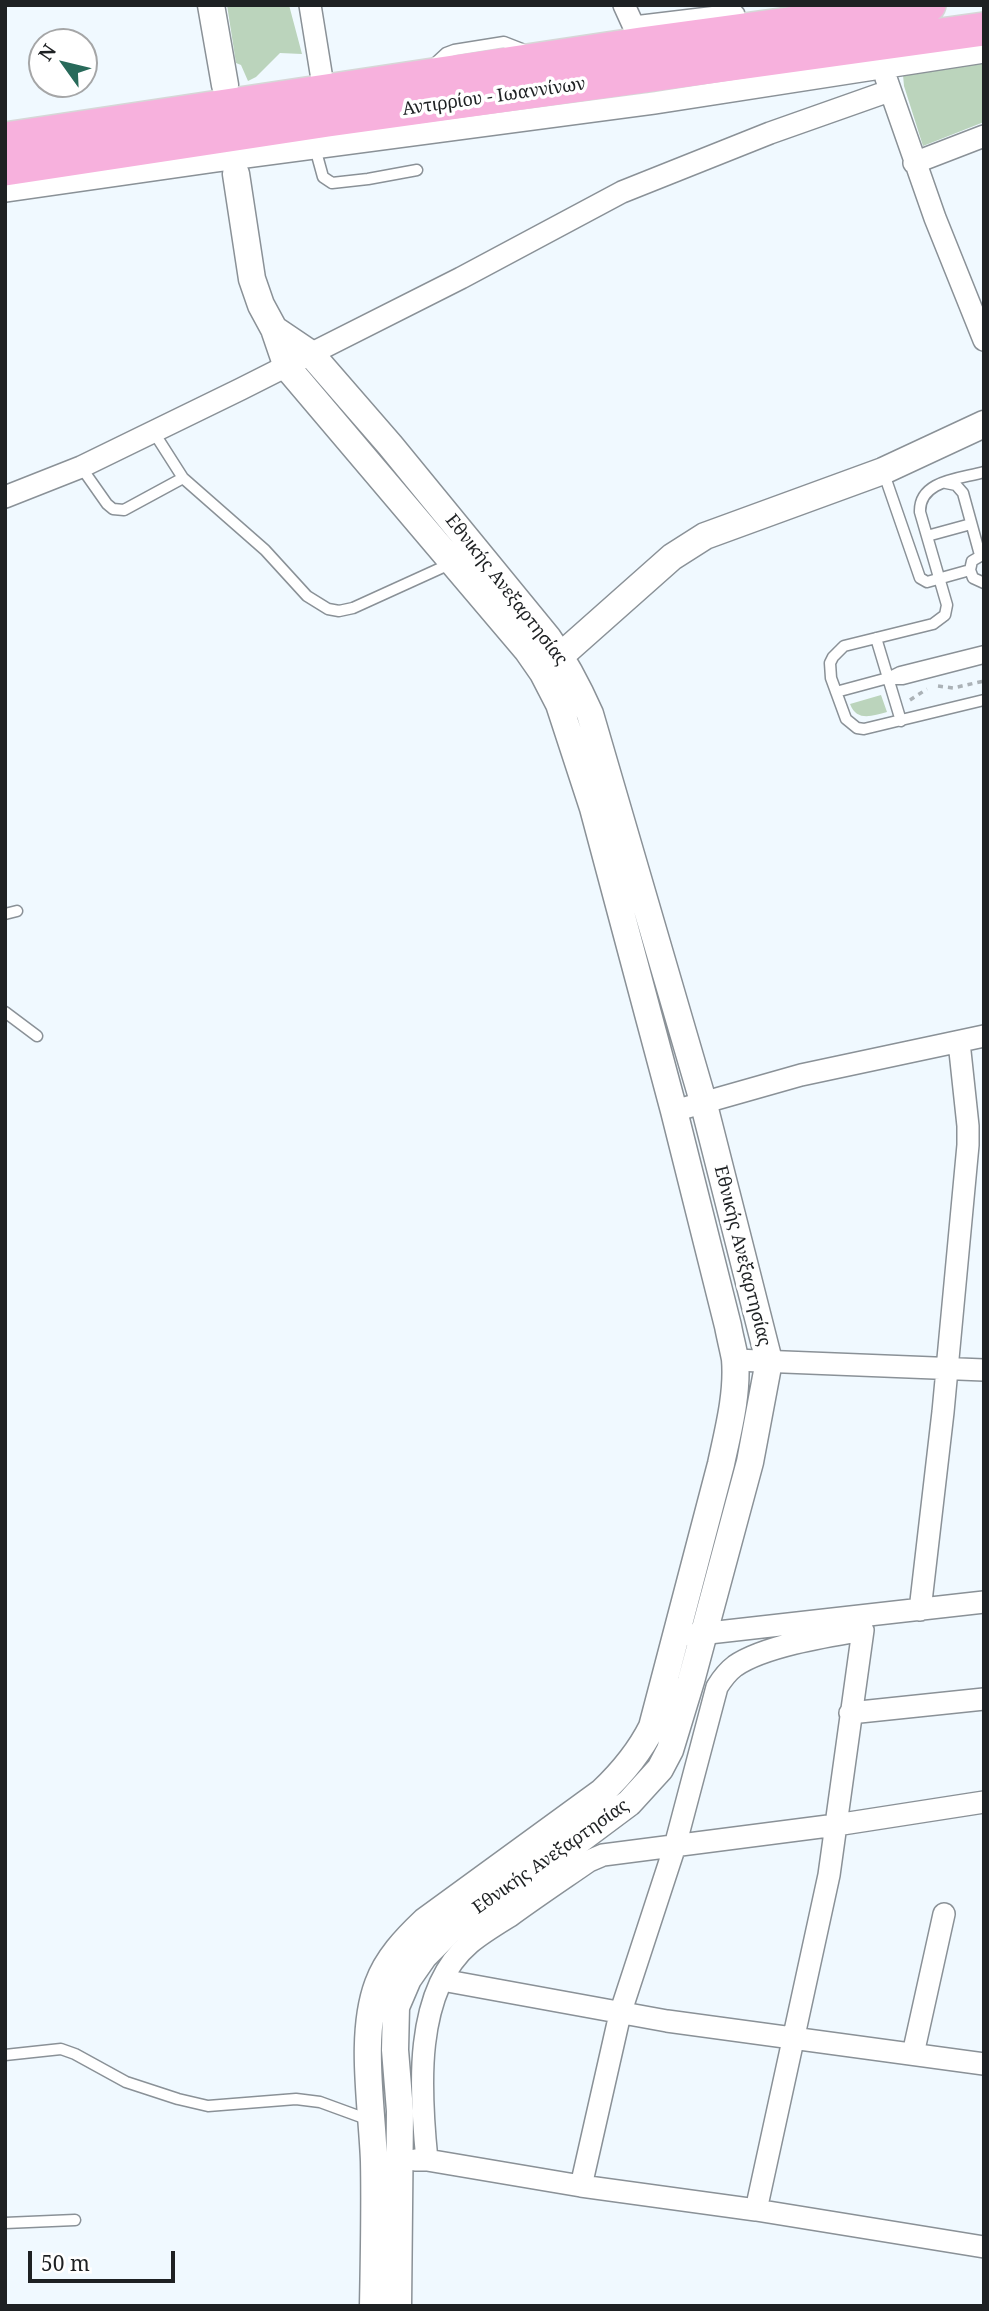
<!DOCTYPE html>
<meta charset="utf-8">
<style>
body{margin:0}
#map{position:relative;width:989px;height:2311px;overflow:hidden;background:#f0f9ff;font-family:"Noto Serif",serif}
canvas{display:block}
.frame{position:absolute;inset:0;border:7px solid #1e2123;pointer-events:none}
.north{position:absolute;left:28px;top:28px;width:70px;height:70px;box-sizing:border-box;background:#fff;border:2px solid #a5a6a7;border-radius:50%;rotate:304deg;font-size:19px;font-weight:700;line-height:28px;text-align:center;color:#1e2123}
.north::after{content:'';display:block;margin:auto;width:24px;height:32px;background:#286a5a;clip-path:polygon(50% 0,100% 100%,50% 72%,0 100%)}
.scale{position:absolute;left:28px;top:2251px;width:147px;height:32px;box-sizing:border-box;border:4px solid #1e2123;border-top:0;padding-left:9px;font-size:21px;line-height:24px;white-space:nowrap;color:#1e2123;-webkit-text-stroke:5px #fff;paint-order:stroke}
</style>
<div id="map">
<canvas width="989" height="2311"></canvas>
<div class="frame"></div>
<div class="north">N</div>
<div class="scale">50 m</div>
</div>
<script>
const g = document.querySelector('canvas').getContext('2d');
g.lineJoin = 'round';
function paint(path, color) {
  g.fillStyle = color;
  g.fill(path, 'evenodd');
}
function strokePath(path, color, width, dash) {
  g.strokeStyle = color;
  g.lineWidth = width;
  g.lineCap = dash ? 'butt' : 'round';
  g.setLineDash(dash || []);
  g.stroke(path);
}
function write(font, color, halo, rows, align = 'center') {
  g.font = font + ' "Noto Serif",serif';
  g.lineWidth = 7;
  g.setLineDash([]);
  g.textBaseline = 'middle';
  g.strokeStyle = halo;
  g.fillStyle = color;
  for (const [text, x, y, turn = 0] of rows) {
    g.save();
    g.translate(x, y);
    g.rotate((+turn || 0) * Math.PI / 180);
    g.textAlign = isNaN(turn) ? turn : align;
    if (halo) g.strokeText(text, 0, 0);
    g.fillText(text, 0, 0);
    g.restore();
  }
}
const green = new Path2D(`
 M227 5H289L302 54 280 53 256 77 248 81 241 65 236 63Z
 M984 57V122L923 146 904 86 903 75Z
 M881 695 887 712C872 716 857 722 850 704Z`);
const path = new Path2D(`
 M938 686 953 688 984 681
 M910 700 927 689`);
const service = new Path2D(`
 M432 66 446 53 454 50 504 42 527 51
 M315 148 323 177 332 183 368 179 417 170
 M81 467 107 504 113 509 124 510 183 478 153 431
 M883 471 920 578 927 582 970 570
 M984 472C960 479 919 480 920 512L947 605 945 615 933 624 844 646 833 657 830 663 831 678 846 719 857 728 864 729 984 700
 M183 478 265 550 307 596 328 609 339 611 353 608 452 563
 M946 483 956 485 963 493 980 555
 M927 536 971 524
 M984 554 972 561 970 570 973 578 984 583
 M876 638 901 721
 M891 679H903L984 658
 M836 692 888 678 900 672 984 651
 M5 914 17 911
 M5 1012 37 1036
 M5 2055 61 2049 75 2054 126 2082 178 2099 208 2106 296 2099 320 2102 372 2121
 M5 2223 75 2220`);
const minor = new Path2D(`
 M310 5 326 104
 M624 5 639 38
 M634 27 734 15
 M886 78 935 218 984 340
 M914 163 984 136
 M5 191 215 161 654 103 984 52
 M5 497 81 467 241 389 461 278 622 192 770 133 889 91
 M674 1111 801 1075 984 1036
 M735 1360 984 1370
 M920 1610 943 1412 968 1145V1126L959 1042
 M691 1635 984 1602
 M850 1713 984 1699
 M442 1980 667 2021 984 2064
 M913 2054 944 1914
 M415 2160H427L581 2186 756 2210 984 2247
 M427 2160C420 2092 413 1991 470 1943 482 1933 497 1924 510 1916 536 1897 563 1879 589 1861L603 1855 836 1825 984 1802
 M581 2186 620 2014 675 1846 717 1687C722 1679 727 1672 735 1666 764 1646 827 1636 863 1630L829 1875 756 2210`);
const tertiary = new Path2D(`
 M211 5 225 85
 M236 174 252 279 261 305 274 329 287 367 527 650 543 673 559 704 593 808 674 1111 728 1326C730 1337 733 1348 735 1359 738 1394 728 1431 721 1464L652 1727C639 1753 623 1772 602 1792L425 1921C406 1939 387 1959 378 1984 359 2035 372 2106 374 2161 375 2209 374 2257 373 2306
 M274 329 311 354 390 445 548 638C565 662 578 687 590 714L703 1101 769 1361 750 1462 691 1681 670 1750 660 1769 629 1803 566 1850 449 1931 424 1956 408 1979 396 2007 395 2050 400 2111 398 2306
 M548 667 672 557 705 536 883 471 984 424`);
const primary = new Path2D(`
 M5 139 641 44 929 5
 M5 169 328 120 984 29`);
const streetNames = [
 ["Αντιρρίου - Ιωαννίνων",494,97,-8],
 ["Εθνικής Ανεξαρτησίας",506,590,52],
 ["Εθνικής Ανεξαρτησίας",742,1256,76],
 ["Εθνικής Ανεξαρτησίας",551,1857,-35]
];
paint(green, '#bbd4bc');
strokePath(service, '#8a9197', 13);
strokePath(minor, '#8a9197', 24);
strokePath(tertiary, '#8a9197', 29);
strokePath(primary, '#d6d7d7', 36);
strokePath(path, '#abb2b7', 3.5, [5, 5]);
strokePath(service, '#fff', 10);
strokePath(minor, '#fff', 21);
strokePath(tertiary, '#fff', 26);
strokePath(primary, '#f7b1dd', 33);
write('18px', '#1e2123', '#fff', streetNames);
</script>
